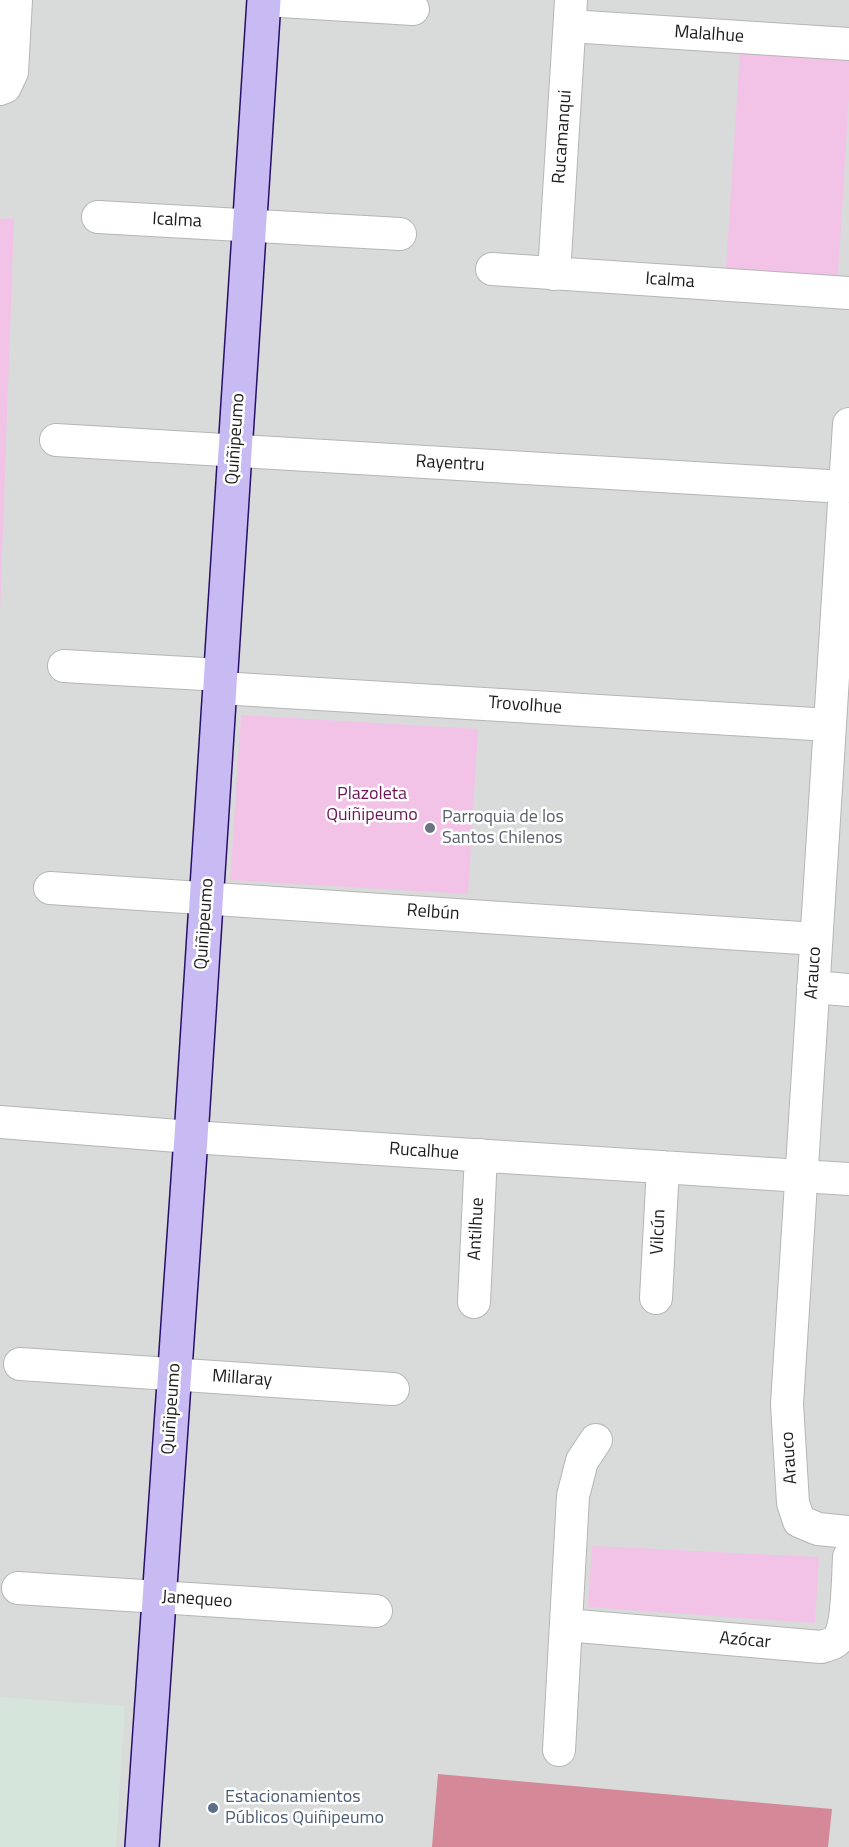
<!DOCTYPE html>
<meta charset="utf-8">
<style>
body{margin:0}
canvas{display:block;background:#e3e4ed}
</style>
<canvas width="849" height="1847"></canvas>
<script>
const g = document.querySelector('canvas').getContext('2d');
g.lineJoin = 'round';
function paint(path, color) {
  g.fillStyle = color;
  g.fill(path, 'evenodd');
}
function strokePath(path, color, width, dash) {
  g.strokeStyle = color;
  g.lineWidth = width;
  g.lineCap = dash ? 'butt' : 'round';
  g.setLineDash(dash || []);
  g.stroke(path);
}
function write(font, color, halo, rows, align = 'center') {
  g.font = font + ' "Titillium Web",sans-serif';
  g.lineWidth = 5;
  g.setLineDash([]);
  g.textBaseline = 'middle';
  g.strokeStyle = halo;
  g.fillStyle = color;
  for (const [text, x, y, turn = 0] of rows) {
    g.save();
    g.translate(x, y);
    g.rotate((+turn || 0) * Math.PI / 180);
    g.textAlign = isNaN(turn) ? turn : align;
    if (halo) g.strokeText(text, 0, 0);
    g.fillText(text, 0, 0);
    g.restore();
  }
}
const residential = new Path2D(`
 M0 0H849V1847H0Z`);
const industrial = new Path2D(`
 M0 1697 125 1706 116 1847H0Z`);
const park = new Path2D(`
 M740 50 849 57V95L838 275 726 269Z
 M14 218 0 613V219Z
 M241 715 478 729 468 894 230 880Z
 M592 1546 819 1557 815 1623 588 1607Z`);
const pitch = new Path2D(`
 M438 1774 832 1809 828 1847H432Z`);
const street = new Path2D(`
 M264 0 413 9
 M570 26 849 44
 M0 89 5 87 12 72 16 0
 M98 217 400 234
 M492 269 849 293
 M554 274 571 0
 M849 424 787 1404 793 1503 799 1521 818 1529 849 1532
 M56 440 845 487
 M64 666 221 675
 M220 688 830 725
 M50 888 816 939
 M813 987 849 990
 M0 1122 191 1137 849 1179
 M656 1298 663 1167
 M474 1302 481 1155
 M20 1364 393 1389
 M18 1588 376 1611
 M566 1625 821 1647C827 1645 834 1644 838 1639 848 1627 848 1574 849 1557
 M559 1750 573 1496 582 1461 596 1440`);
const secondary = new Path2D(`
 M142 1847 191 1137 264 0`);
const markers = [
 [430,828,6,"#6b7280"],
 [213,1808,6,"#5c6f8a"]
];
const streetNames = [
 ["Malalhue",709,35,4],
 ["Rucamanqui",563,137,-86],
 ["Icalma",177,221,3],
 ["Icalma",670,281,4],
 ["Quiñipeumo",236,439,-86],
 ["Rayentru",450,464,3],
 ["Trovolhue",525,706,4],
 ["Relbún",433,913,4],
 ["Quiñipeumo",205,924,-86],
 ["Arauco",814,973,-86],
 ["Rucalhue",424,1152,4],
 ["Antilhue",477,1229,-87],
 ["Vilcún",659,1232,-87],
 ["Millaray",242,1379,4],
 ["Quiñipeumo",172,1409,-86],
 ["Arauco",790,1458,-94],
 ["Janequeo",197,1600,4],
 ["Azócar",745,1641,5]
];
const parkNames = [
 ["Plazoleta",372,795],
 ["Quiñipeumo",372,816]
];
const worshipNames = [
 ["Parroquia de los",442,818],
 ["Santos Chilenos",442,839]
];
const serviceNames = [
 ["Estacionamientos",225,1798],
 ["Públicos Quiñipeumo",225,1819]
];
paint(residential, '#d9dada');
paint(industrial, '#d5e5db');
paint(park, '#f3c3e7');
paint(pitch, '#d58898');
strokePath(street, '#b5b5b5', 34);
strokePath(secondary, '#280f68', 36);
strokePath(street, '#fff', 32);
strokePath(secondary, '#c8bbf3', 33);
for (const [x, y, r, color] of markers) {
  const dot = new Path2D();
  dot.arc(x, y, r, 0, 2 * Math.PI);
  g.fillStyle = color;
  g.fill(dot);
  strokePath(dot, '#fff', 2);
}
write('18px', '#1c1c1c', '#fff', streetNames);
write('18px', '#6f1557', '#fff', parkNames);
write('18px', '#5b616d', '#fff', worshipNames, 'left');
write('18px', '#4e5e75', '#fff', serviceNames, 'left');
</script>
